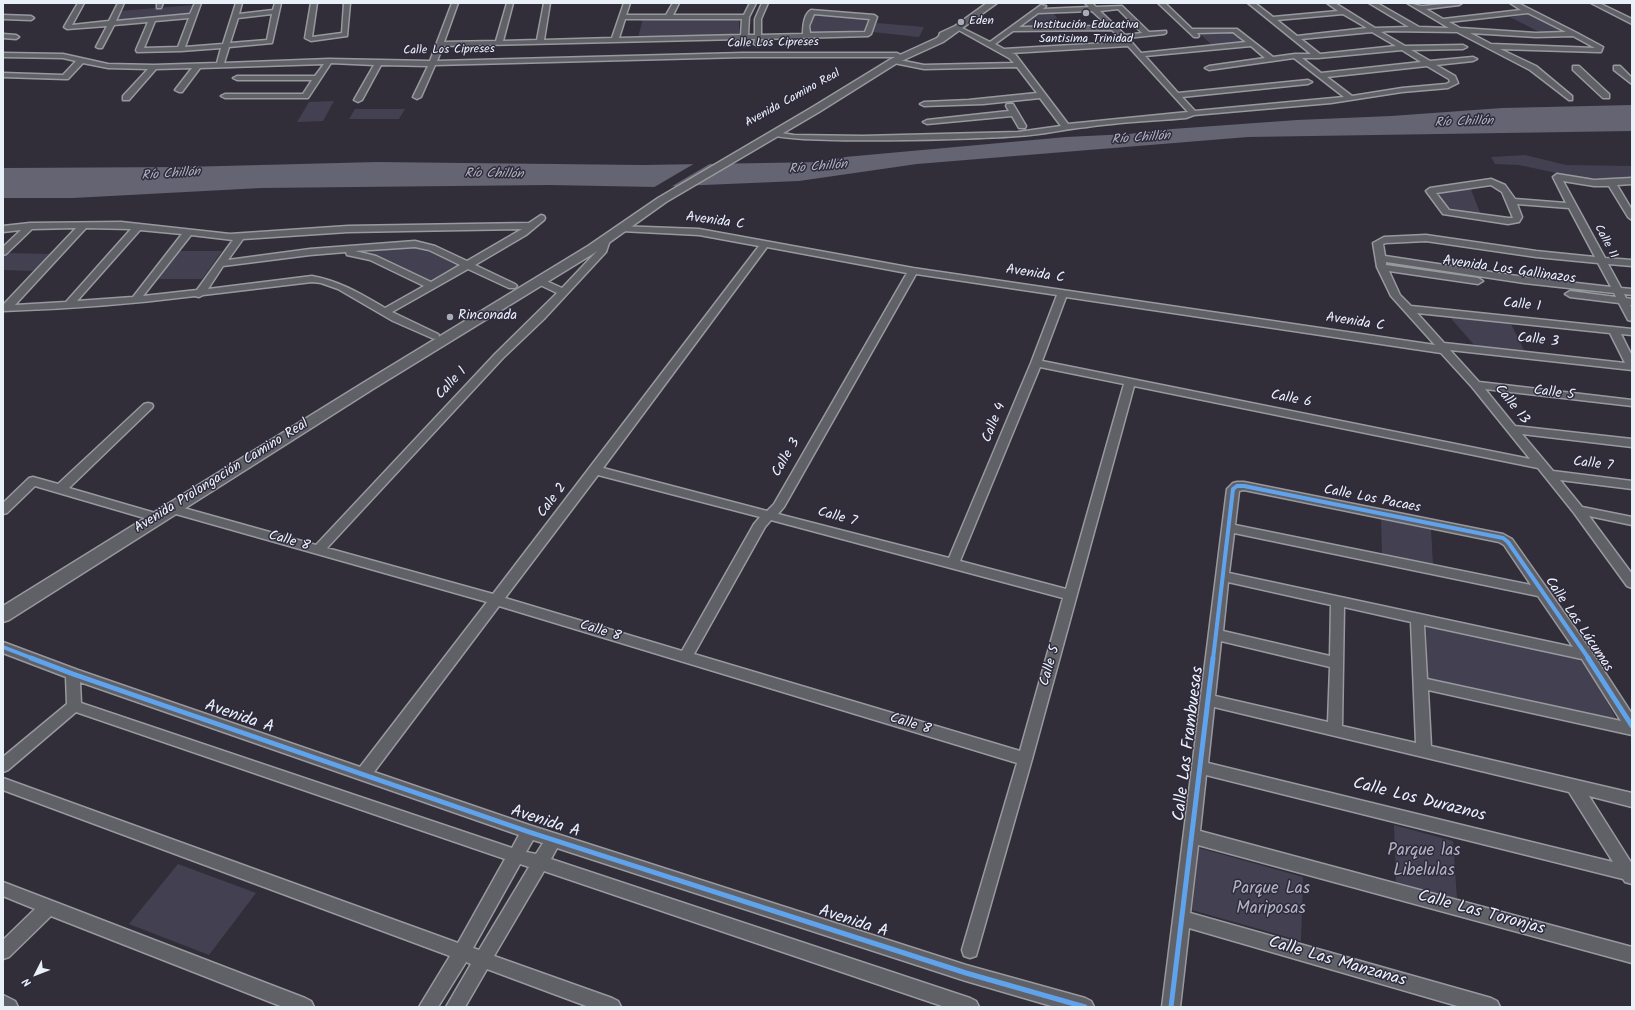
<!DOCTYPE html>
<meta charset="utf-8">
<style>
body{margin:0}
#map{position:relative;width:1635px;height:1010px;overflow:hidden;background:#312e39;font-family:Kalam,sans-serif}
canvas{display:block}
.frame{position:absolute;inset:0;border:4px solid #e8f1f8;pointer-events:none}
.north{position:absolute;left:16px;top:954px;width:40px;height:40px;-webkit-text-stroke:3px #2f2a3d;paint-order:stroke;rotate:228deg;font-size:11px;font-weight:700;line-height:16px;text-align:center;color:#e8f1f8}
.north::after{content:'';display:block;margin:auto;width:14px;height:18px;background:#e8f1f8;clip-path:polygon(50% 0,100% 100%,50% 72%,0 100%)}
</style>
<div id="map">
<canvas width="1635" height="1010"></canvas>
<div class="frame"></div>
<div class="north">N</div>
</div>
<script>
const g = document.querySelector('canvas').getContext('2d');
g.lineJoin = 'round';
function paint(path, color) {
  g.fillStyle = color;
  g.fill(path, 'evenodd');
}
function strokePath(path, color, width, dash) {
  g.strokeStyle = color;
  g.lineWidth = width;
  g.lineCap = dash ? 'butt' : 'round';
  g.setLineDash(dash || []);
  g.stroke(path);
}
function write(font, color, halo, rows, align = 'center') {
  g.font = font + ' Kalam,sans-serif';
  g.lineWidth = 3;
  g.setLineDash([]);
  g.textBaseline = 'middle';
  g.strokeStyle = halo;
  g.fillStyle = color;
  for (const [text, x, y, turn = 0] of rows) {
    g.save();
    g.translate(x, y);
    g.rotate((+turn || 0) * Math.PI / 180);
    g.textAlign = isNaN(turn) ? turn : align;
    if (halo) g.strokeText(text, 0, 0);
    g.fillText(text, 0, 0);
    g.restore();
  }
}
const green = new Path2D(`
 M194 5 191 15 114 22 119 11Z
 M1040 12H1053L1062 26H1026L1023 25Z
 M813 13 871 18 865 33 809 35V25Z
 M1531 14 1570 33 1543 34 1510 17Z
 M739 18V35L638 37 643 19Z
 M877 23 924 27 919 37 872 32Z
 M1232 31 1244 42 1212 45 1198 32Z
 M334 101 323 121 297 122 309 102Z
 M355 109H405L399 119H349Z
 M1525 155 1566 165 1632 166V179L1580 178 1519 165 1495 164 1491 157Z
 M1470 187 1481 215 1449 211 1435 192Z
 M407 247 424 249 459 265 430 282 368 253 373 250Z
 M179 251H222L202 279H157Z
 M8 253 51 254 35 271 3 270V258Z
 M1448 315 1510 322 1525 352 1476 347Z
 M1381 519 1431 529 1433 565 1382 554Z
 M1426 626 1583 659 1618 722 1428 680Z
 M1394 825 1453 841 1457 899 1396 882Z
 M1199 848 1303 877 1301 941 1192 910Z
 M178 864 256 893 209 955 129 924Z`);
const water = new Path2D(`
 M1632 105V131L1248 137 917 164 799 181 656 187 549 185 261 188 73 198H3V168L183 167 377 162 643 165 824 162 845 157 1066 137 1129 134 1172 129 1297 120 1391 116 1502 108Z`);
const pier = new Path2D(`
 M697 162H713L669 188 651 189Z`);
const minor = new Path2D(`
 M78 3H84L72 25 109 21 118 3H124L116 21 190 14 195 3H201L185 47 223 44 236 3H242L239 14 273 10 275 3H281L272 43 229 47 224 63 329 59 430 61 452 3H458L444 42 496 41 507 3H513L503 41 537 40 544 3H550L544 40 612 38 624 3H630L626 15H666L673 3H679L673 15H744L750 3H756L749 17 748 35H755V19L762 3H768L761 19V35L803 34C803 26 804 14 811 10L874 15 877 17 871 34 868 36 761 39 762 44 758 46 754 44 755 39H748V44L744 46 740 44 741 39 443 46 437 61 743 53H897L901 55 897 57H743L435 65 421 97 417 99 413 97 428 66 381 65 362 100 358 102 354 100 374 65 331 63 308 98H225L221 96 225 94H303L312 80H237L233 78 237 76H315L324 64 200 68 182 92H179L175 90 192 68 156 69 129 100H123V96L148 69 108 68 83 63 68 79H65L3 77V73L63 75 76 61 63 58 3 57V53L63 54 108 64 154 65 217 63 221 48 181 51 137 52 136 50 148 22 114 25 102 48H98L96 47 107 26 67 29 64 27ZM272 14 267 40 230 43 238 18ZM814 14 870 19 865 32 810 33 809 26ZM189 18 178 47 144 48 155 21ZM625 19H742L741 35 619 38Z
 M157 3H163L161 8H157Z
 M311 3H317L312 37 342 33 344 3H350L347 36 311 41 305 38Z
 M1085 3H1092L1096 7 1122 6 1149 32 1166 31V33L1164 34 1128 38 1141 53 1246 42 1233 32 1197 33 1199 36 1198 37H1194L1158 3H1165L1192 29H1237L1273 57 1295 54H1311L1248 3H1255L1273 17 1338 11 1327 3H1335L1375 28 1409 27 1369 3H1377L1419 27 1449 28 1407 3C1412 3 1417 6 1423 6 1436 5 1449 3 1462 3L1459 5 1426 9 1443 19 1521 10 1510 3H1518L1577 33 1603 47 1601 52H1598L1500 49 1536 66 1572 96V100H1569L1530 70 1457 32 1387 31 1381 32 1405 46 1463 45 1467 47 1463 49 1411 50 1430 61 1473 57 1477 59 1473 61 1436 65 1455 76 1458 83 1448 88 1402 92 1331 103 1194 115 1186 118C1153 121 1119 122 1087 127 1064 129 1041 135 1018 136 988 139 783 145 771 134L775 132 794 135 863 136 1018 132 1061 126 1040 98 983 104 924 106 920 104 924 102 969 100 1037 93 1017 67 924 69 894 63 890 61 894 59 924 65 1014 63 1009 58 955 28 960 27 990 42 1041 5 1046 6 1043 9 1089 7ZM1118 9 1142 33 1125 35 1100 11ZM1092 11 1108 26 1019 27 1038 13ZM1528 13 1566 32 1536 33 1460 28 1449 22ZM1343 14 1367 28 1297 36 1277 20ZM1112 30 1124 42 1004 49 995 44 1013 31ZM1372 32 1396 46 1320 54 1301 39ZM1470 33 1536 37 1573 36 1595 48 1491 44ZM1128 46 1188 112 1068 124 1015 54 1011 53ZM1251 46 1265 58 1209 66 1205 68 1209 70 1294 58 1344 97 1195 111 1182 97 1308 84 1312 82 1308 80 1178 93 1145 56ZM1402 50 1421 62 1321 73 1302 58H1318ZM1427 66 1449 79 1450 82 1446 84 1402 88 1352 96 1327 77Z
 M1591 3H1599L1632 19V24Z
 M3 15 31 16 34 18 31 20 3 19Z
 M3 34 16 35 19 37 16 39 3 38Z
 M1573 66H1579L1609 94V98H1603L1573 70Z
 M1614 66H1620L1632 78V84L1614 70Z
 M1007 104H1013L1026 126 1025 128H1019L1012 116 927 124 923 122 927 120 1009 111 1006 106Z
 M1557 174 1594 180 1632 178V184L1617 185 1632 210V220L1628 217 1609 186H1594L1563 181 1605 258 1632 260V266L1608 264 1621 288 1632 289V295L1624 294 1626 298 1632 299V305H1630L1632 309V321L1628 320 1619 303 1570 297 1565 294 1570 291 1616 297 1614 293 1524 283 1386 262V265L1478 278 1483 281 1478 284 1389 271 1400 295 1411 306 1632 329V335L1621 334 1632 356V370L1450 350 1479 382 1632 400V406L1485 389 1515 426 1632 439V447L1522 434 1553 471 1632 481V489L1560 480 1582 507 1632 517V525L1589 516 1632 574V588L1627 586 1574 513 1538 468 1134 386 1032 759 976 956 970 958 964 956 962 950 1017 763 499 606 374 772 529 825 966 965 1085 998 1091 1001 1094 1007H1055L966 981 557 848 551 859 970 998 976 1001 979 1007H945L544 871 494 956 612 998 618 1001 621 1007H589L487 969 465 1007H446L471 964 466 962 438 1007H419L450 956 3 790V778L458 943 505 859 76 712 8 770 3 772V757L67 704 66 677 3 653V642L78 670 360 767 487 602 169 512 167 509 169 506 173 505 316 545 495 354 557 293 536 283 534 281 536 279H542L562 288 599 249 602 238H608L610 240 606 252 544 319 503 358 327 548 493 594 759 246 699 235 621 231 618 230 616 228 618 226 699 229 913 268 1435 345 1391 296 1377 267 1373 243 1384 237 1426 235 1536 251 1595 257 1569 208 1517 204 1522 217 1519 222 1508 224 1443 214 1426 191 1430 188 1491 179 1505 185 1515 199 1566 203 1553 177ZM1491 185 1502 192 1513 218H1508L1449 210 1436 193ZM1426 241 1536 257 1598 263 1611 287 1524 277 1385 256 1383 244 1386 243ZM767 247 907 273 774 504 767 511 603 468ZM916 274 1057 295 1031 363 949 558 778 514 784 507ZM1066 297 1441 353 1472 387 1530 459 1042 361ZM1417 313 1610 333 1625 363 1444 343ZM1040 367 1124 384 1066 589 960 561ZM598 475 760 517 754 524 682 651 505 598ZM771 520 1063 598 1020 751 694 654 765 527ZM80 682 519 835 512 848 81 703ZM533 840 543 843 536 854 526 852ZM520 864 529 867 479 950 473 948Z
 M541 215 544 216 545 218 544 220 526 235 475 265 515 284 517 286 515 288H509L468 269 392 312 438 334 439 336 438 338 434 339 393 321 338 289 321 283 312 282 203 295 199 297 195 296C132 304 67 309 3 311V305L76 228 32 229 6 254 3 255V247L21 230 3 232V226L30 223 121 222 230 234 348 226 529 223ZM86 228 131 229 66 302 15 305ZM522 229 467 261 435 246 415 241 310 249 228 260 243 239 348 232ZM140 230 182 234 133 297 77 301ZM191 235 233 240 197 290 143 296ZM415 247 429 250 460 265 431 282 376 256 355 251ZM346 252 347 255 370 260 424 286 385 308C361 294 340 281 312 276L208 289 223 266 310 255Z
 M148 403 152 404 153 406 152 408 69 488 162 515 164 518 162 521 158 522 35 486 7 513 3 514V503L29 478 33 477 58 484 144 404Z
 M1237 482H1244L1503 534 1512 539 1591 651 1632 714V735L1428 690 1431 746 1632 793V807L1589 796 1632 864V884L1625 882 1623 879 1206 775 1200 831 1632 947V963L1198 845 1190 913 1491 998 1497 1001 1500 1007H1461L1189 928 1180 1007H1162L1227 489 1233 483ZM1244 490 1499 542 1504 545 1531 585 1235 525 1239 491ZM1234 533 1538 596 1573 647 1229 573ZM1228 582 1331 605 1330 656 1223 631ZM1344 607 1411 622 1416 743 1342 726ZM1424 625 1582 659 1621 721 1427 679ZM1221 641 1330 667 1328 722 1215 696ZM1214 707 1569 792 1613 862 1208 763Z
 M3 882 305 998 311 1001 314 1007H283L51 916 9 957 3 959V940L35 909 3 896Z
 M3 995 15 1001 18 1007H3Z`);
const major = new Path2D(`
 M987 3H997L943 42 897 63 819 112 666 202 596 252 373 389 9 620 3 622V606L363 383 588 246 658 198 811 108 891 59 937 38 939 36 940 33 955 26Z`);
const cyclewayFar1 = new Path2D(`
 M3 647 34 659
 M1213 659 1233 489 1237 486H1244L1503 538 1508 542 1589 659`);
const cycleway = new Path2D(`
 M31 658 73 674 529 832 966 973 1085 1007
 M1588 658 1632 726
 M1171 1007 1213 658`);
const markers = [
 [1086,13,4,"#a8adb5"],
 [961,22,4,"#a8adb5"],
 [450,317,4,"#a8adb5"]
];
const farPoinames = [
 ["Eden",969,22],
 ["Institución Educativa",1086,26,"center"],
 ["Santisima Trinidad",1086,40,"center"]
];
const farStreetnames = [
 ["Calle Los Cipreses",773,44,-1],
 ["Calle Los Cipreses",449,51,-1],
 ["Avenida Camino Real",793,99,-29],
 ["Calle 11",1605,242,62]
];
const farWaternames = [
 ["Río Chillón",1464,123,-2],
 ["Río Chillón",1141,139,-4],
 ["Río Chillón",818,168,-5],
 ["Río Chillón",171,175,-4],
 ["Río Chillón",494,175,1]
];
const streetNames = [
 ["Avenida C",715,222,8],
 ["Avenida Los Gallinazos",1509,271,8],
 ["Avenida C",1035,275,9],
 ["Calle 1",1522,306,6],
 ["Avenida C",1355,323,9],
 ["Calle 3",1538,341,6],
 ["Calle 1",452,384,-47],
 ["Calle 5",1554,394,7],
 ["Calle 6",1291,400,11],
 ["Calle 13",1511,405,51],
 ["Calle 4",995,423,-68],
 ["Calle 3",787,458,-60],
 ["Calle 7",1593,465,7],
 ["Avenida Prolongación Camino Real",222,477,-32],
 ["Calle Los Pacaes",1372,500,11],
 ["Cale 2",553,501,-53],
 ["Calle 7",837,518,15],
 ["Calle 8",289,542,16],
 ["Calle Las Lúcumas",1578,625,56],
 ["Calle 8",600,632,17],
 ["Calle 5",1051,666,-74],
 ["Calle 8",910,725,17]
];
const poiNames = [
 ["Rinconada",458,317]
];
const nearStreetnames = [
 ["Avenida A",239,718,19],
 ["Calle Las Frambuesas",1190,744,-83],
 ["Calle Los Duraznos",1419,801,14],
 ["Avenida A",545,823,18],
 ["Calle Las Toronjas",1481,914,15],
 ["Avenida A",853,923,18],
 ["Calle Las Manzanas",1337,963,16]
];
const nearParknames = [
 ["Parque las",1424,852],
 ["Libelulas",1424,872],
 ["Parque Las",1271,890],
 ["Mariposas",1271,910]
];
paint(green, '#434151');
paint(water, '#646472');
paint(pier, '#312e39');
strokePath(minor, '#98999f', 3);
strokePath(major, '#98999f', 3);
paint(minor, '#606067');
paint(major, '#606067');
strokePath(cyclewayFar1, '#60a3ed', 4);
strokePath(cycleway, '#60a3ed', 5);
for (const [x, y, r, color] of markers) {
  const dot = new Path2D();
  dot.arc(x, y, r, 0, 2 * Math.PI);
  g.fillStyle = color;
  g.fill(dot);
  strokePath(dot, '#2f2a3d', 1.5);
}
write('12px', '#e8f1f8', '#2f2a3d', farPoinames, 'left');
write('12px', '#e8f1f8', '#2f2a3d', farStreetnames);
write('italic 13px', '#afb4be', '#2f2a3d', farWaternames);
write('14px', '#e8f1f8', '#2f2a3d', streetNames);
write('14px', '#e8f1f8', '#2f2a3d', poiNames, 'left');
write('17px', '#e8f1f8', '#2f2a3d', nearStreetnames);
write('17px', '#afb4bf', '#2f2a3d', nearParknames);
</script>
